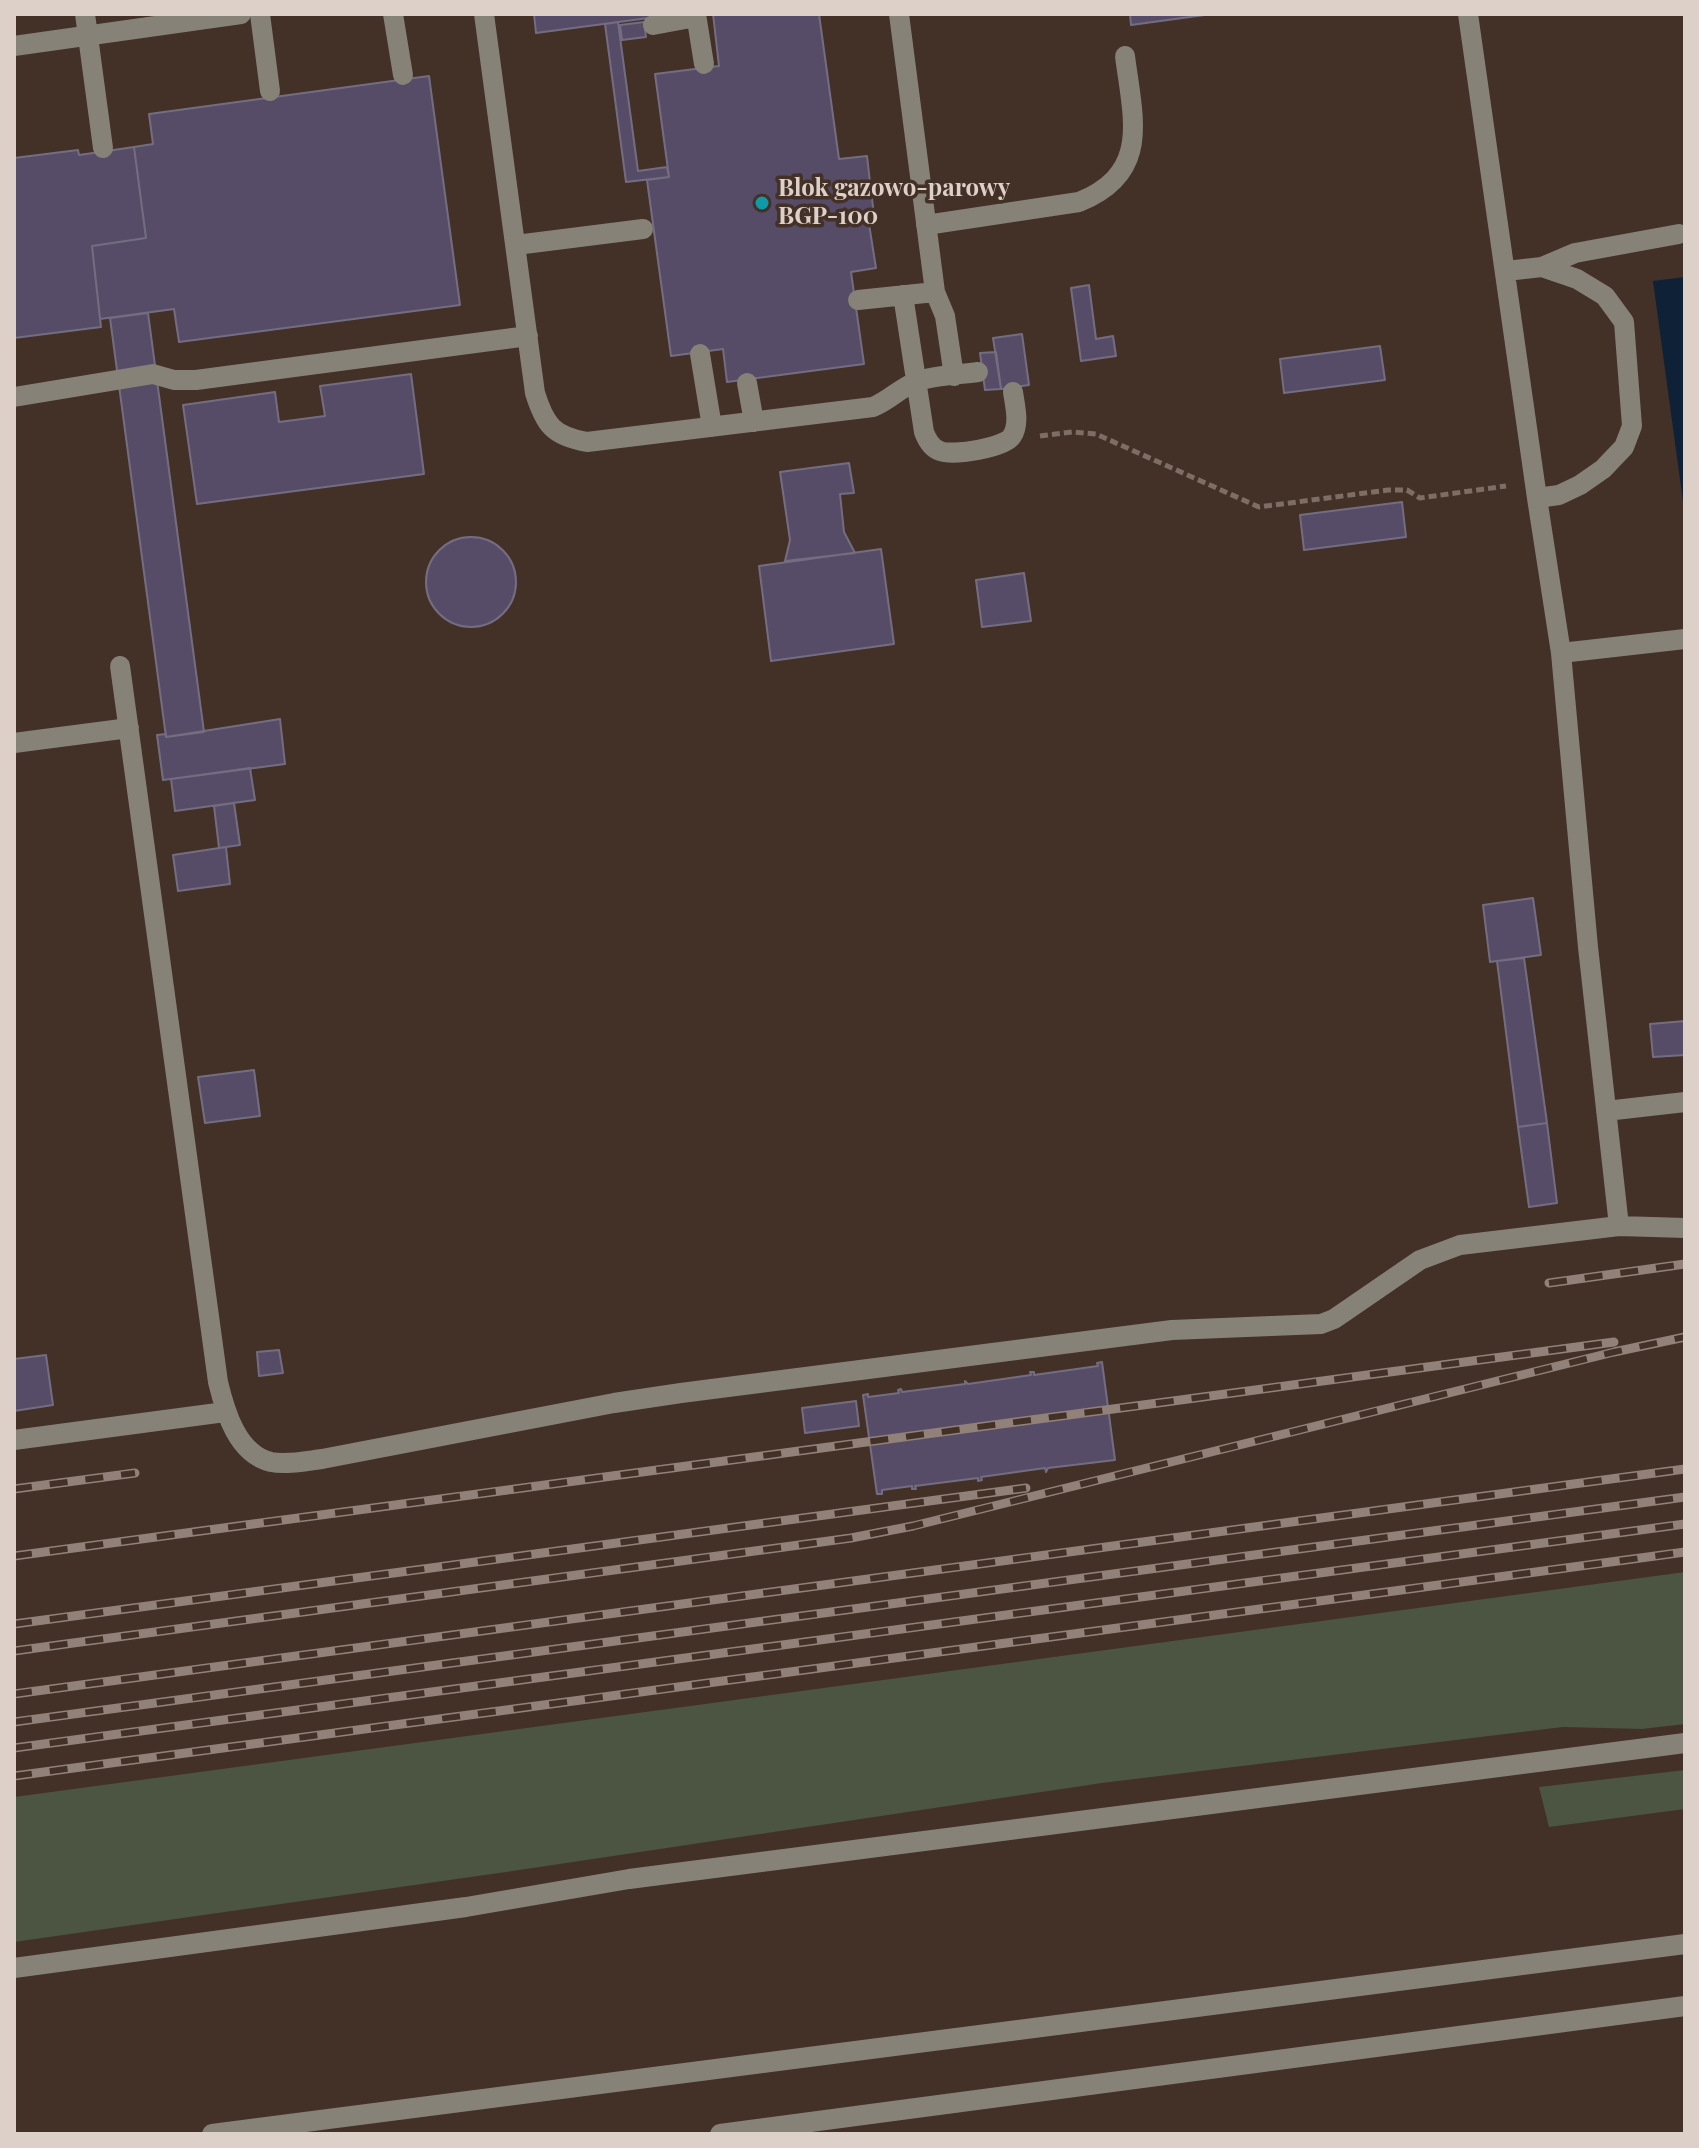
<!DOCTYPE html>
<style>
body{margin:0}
#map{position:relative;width:1699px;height:2148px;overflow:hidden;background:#433026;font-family:"Playfair Display",serif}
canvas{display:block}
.frame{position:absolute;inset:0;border:16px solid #dcd0c9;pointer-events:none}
</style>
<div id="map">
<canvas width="1699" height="2148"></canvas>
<div class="frame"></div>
</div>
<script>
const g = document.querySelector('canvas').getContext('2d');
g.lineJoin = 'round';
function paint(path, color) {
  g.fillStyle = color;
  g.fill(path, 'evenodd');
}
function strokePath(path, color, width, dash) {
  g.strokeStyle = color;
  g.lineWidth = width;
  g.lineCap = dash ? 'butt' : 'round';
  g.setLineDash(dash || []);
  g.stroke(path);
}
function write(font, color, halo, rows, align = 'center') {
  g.font = font + ' "Playfair Display",serif';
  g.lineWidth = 7;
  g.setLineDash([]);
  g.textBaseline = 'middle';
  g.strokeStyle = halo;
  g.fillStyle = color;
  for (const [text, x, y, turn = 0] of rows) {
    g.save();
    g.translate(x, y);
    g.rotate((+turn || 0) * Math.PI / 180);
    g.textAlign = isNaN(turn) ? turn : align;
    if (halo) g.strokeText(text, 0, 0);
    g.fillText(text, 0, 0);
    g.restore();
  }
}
const green = new Path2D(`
 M1685 1572V1724L1642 1729 1563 1727 1102 1783 506 1872 14 1942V1797Z
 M1685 1770V1809L1549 1827 1539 1787Z`);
const water = new Path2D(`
 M1685 277V516L1653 281Z`);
const building = new Path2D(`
 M534 14H656V17L536 33Z
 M713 14H819L839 159 867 156 870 182 875 223 869 224 876 268 851 272 864 364 727 382 723 349 671 356 647 180 669 177 655 74 719 66Z
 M1130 14H1212L1131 25Z
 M618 22 638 171 667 167 669 177 626 182 605 24Z
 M644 22 646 37 622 40 620 25Z
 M429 76 460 305 179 342 174 309 100 319 92 246 146 238 134 147 153 144 149 114Z
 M134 147 146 238 92 246 101 327 14 338V158L78 150 79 155Z
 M1089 285 1096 339 1113 336 1116 356 1081 361 1071 288Z
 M148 313 204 732 166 737 110 318Z
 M1022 334 1029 385 1001 389 993 338Z
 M1380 346 1385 380 1284 393 1280 359Z
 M996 352 1001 389 985 390 980 353Z
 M411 374 424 474 197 504 183 405 275 392 279 422 325 416 320 386Z
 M849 463 854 493 840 494 844 532 855 553 785 561 790 540 780 472Z
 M1402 502 1406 537 1304 550 1300 515Z
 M426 582a45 45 0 1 1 90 0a45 45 0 1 1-90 0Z
 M881 549 894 644 771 661 759 566Z
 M1024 573 1031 621 982 627 976 580Z
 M280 719 285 764 163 780 157 735 166 734V737Z
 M250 768 255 800 175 811 171 779Z
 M234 803 240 845 219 848 214 806Z
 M226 847 230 884 178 891 173 855Z
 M1533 898 1541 955 1490 962 1483 905Z
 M1524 958 1547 1123 1518 1127 1497 961Z
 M1685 1021V1055L1653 1057 1650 1024Z
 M254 1070 260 1116 205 1123 198 1077Z
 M1547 1123 1557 1203 1529 1207 1518 1127Z
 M279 1350 283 1373 259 1376 257 1352Z
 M46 1355 53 1405 14 1411V1359Z
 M1102 1362 1115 1460 1048 1468 1046 1472 1045 1468 981 1477 982 1480 978 1481V1478L915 1486 916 1489H912V1486L882 1490V1494H877L863 1395 868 1394V1397L899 1393 898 1390 901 1389 902 1392 965 1384V1381L968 1384 1031 1375 1030 1372H1034V1375L1098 1366 1097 1363Z
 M856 1401 859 1426 805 1433 802 1408Z`);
const path = new Path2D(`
 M1040 436 1072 432 1096 434 1259 507 1388 490H1407L1420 498 1506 486`);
const minor = new Path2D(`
 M85 14 103 148
 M260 14 270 91
 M393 14 403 75
 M484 14 535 393C545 425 553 436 587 442L873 407C888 401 898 390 913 383 932 375 958 375 978 372
 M696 14 704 64
 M899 14 935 292 945 316 954 376
 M1468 14 1537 498 1561 653 1588 947 1619 1226
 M653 25 696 17
 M14 46 241 14
 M926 225 1079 202C1151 173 1133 119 1125 56
 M516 245 643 229
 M1542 267 1575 253 1679 234
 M1506 271 1542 267 1577 279 1605 296 1624 322 1632 426 1624 447 1603 469 1580 485 1559 495 1537 498
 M903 295 924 432C927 440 931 448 940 451 953 456 1005 448 1012 436 1020 424 1015 406 1013 392
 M858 300 935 292
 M700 354 712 427
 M747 383 754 422
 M14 397 153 374 174 380H196L528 336
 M1561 653 1685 639
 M120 666 218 1382C225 1411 237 1454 271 1462 287 1465 306 1461 322 1459L614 1403 681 1393 1172 1330 1321 1324 1334 1319 1420 1260 1460 1245 1619 1226 1685 1228
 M14 743 129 728
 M1606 1111 1685 1102
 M14 1440 225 1412
 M14 1968 466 1907 629 1879 1685 1743
 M212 2134 1685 1944
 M720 2134 1685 2006`);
const rail = new Path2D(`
 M1549 1283 1685 1264
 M14 1489 135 1473
 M14 1556 1614 1342
 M14 1624 1026 1488
 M14 1651 851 1538 913 1526 1614 1352 1685 1337
 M14 1694 1685 1469
 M14 1722 1685 1497
 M14 1748 1685 1524
 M14 1776 1685 1552`);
const markers = [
 [762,203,8,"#0f9aa8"]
];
const poiNames = [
 ["Blok gazowo-parowy",778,189],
 ["BGP-100",778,217]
];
paint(green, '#4c5442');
paint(water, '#0e2136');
paint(building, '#574c68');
strokePath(building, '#746d81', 2);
strokePath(path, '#7e6d64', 5, [8, 4]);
strokePath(minor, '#868278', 20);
strokePath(rail, '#918179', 9);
strokePath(rail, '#433026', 6, [18]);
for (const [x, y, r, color] of markers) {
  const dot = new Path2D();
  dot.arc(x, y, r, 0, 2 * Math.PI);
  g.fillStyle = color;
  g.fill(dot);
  strokePath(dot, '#433026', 3);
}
write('bold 24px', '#dcd0c9', '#433026', poiNames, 'left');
</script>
